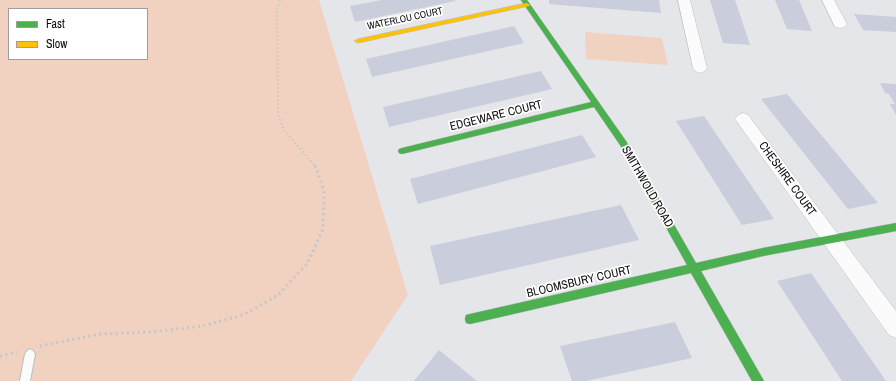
<!DOCTYPE html>
<style>
body{margin:0}
#map{position:relative;width:896px;height:381px;overflow:hidden;background:#e5e6e9;font-family:"Archivo Narrow",sans-serif}
canvas{display:block}
.legend{position:absolute;left:8px;top:8px;width:140px;height:52px;box-sizing:border-box;background:#fff;border:1px solid #9e9e9f;margin:0;padding:5px 7px;list-style:none;font-size:12px;color:#0c0c0e}
.legend li{display:flex;align-items:center;gap:8px;height:20px}
.legend b{width:20px;border:1px solid #9e9e9f}
</style>
<div id="map">
<canvas width="896" height="381"></canvas>
<ul class="legend">
<li><b style="height:5px;background:#4caf50"></b>Fast</li>
<li><b style="height:5px;background:#ffc107"></b>Slow</li>
</ul>
</div>
<script>
const g = document.querySelector('canvas').getContext('2d');
g.lineJoin = 'round';
function paint(path, color) {
  g.fillStyle = color;
  g.fill(path, 'evenodd');
}
function strokePath(path, color, width, dash) {
  g.strokeStyle = color;
  g.lineWidth = width;
  g.lineCap = dash ? 'butt' : 'round';
  g.setLineDash(dash || []);
  g.stroke(path);
}
function write(font, color, halo, rows, align = 'center') {
  g.font = font + ' "Archivo Narrow",sans-serif';
  g.lineWidth = 3.5;
  g.setLineDash([]);
  g.textBaseline = 'middle';
  g.strokeStyle = halo;
  g.fillStyle = color;
  for (const [text, x, y, turn = 0] of rows) {
    g.save();
    g.translate(x, y);
    g.rotate((+turn || 0) * Math.PI / 180);
    g.textAlign = isNaN(turn) ? turn : align;
    if (halo) g.strokeText(text, 0, 0);
    g.fillText(text, 0, 0);
    g.restore();
  }
}
const green = new Path2D(`
 M0 0H319L408 295 351 381H0ZM9 9H147V59H9Z
 M585 32 662 38 668 65 586 59Z`);
const building = new Path2D(`
 M382 0H455V1L355 22 350 6Z
 M549 0H659L661 13 549 4Z
 M710 0H735L750 45 723 43Z
 M775 0H799L812 31 787 29Z
 M854 14 896 17V32L863 30Z
 M514 26 524 43 372 77 366 59Z
 M541 71 552 89 389 127 383 107Z
 M880 83 896 84V115L890 104H895L889 94 885 93Z
 M787 94 878 203 848 209 761 99Z
 M704 116 774 219 742 225 676 121Z
 M582 135 596 157 418 204 410 179Z
 M621 205 639 240 440 285 430 246Z
 M811 273 886 381H842L777 281Z
 M675 322 692 358 586 381H572L560 346Z
 M439 350 477 381H414Z`);
const pathFar1 = new Path2D(`
 M280 0 277 10 278 115 284 130 315 166`);
const path = new Path2D(`
 M40 346 101 334 151 332 203 326 243 315 278 295 307 264 323 229 324 191 315 165
 M0 356 17 352`);
const lane = new Path2D(`
 M30 349 33 351 35 354 30 381H20L25 354 27 351Z`);
const street = new Path2D(`
 M678 0H690L707 68 705 71 700 73 695 71 693 68Z
 M822 0H834L847 24 845 27 840 28 835 27Z
 M743 113 748 115 896 311V338L889 335 738 123 735 119 738 115Z`);
const fast = new Path2D(`
 M521 0H527L626 141 696 263 763 248 896 223V231L763 256 701 271 764 381H752L691 273 470 324 466 323 465 319 466 315 470 314 687 265 620 145 594 107 402 154 399 153 398 151 399 149 402 148 591 102Z`);
const slow = new Path2D(`
 M527 3 530 5 529 6 358 43 354 41 358 39Z`);
const farStreetnames = [
 ["WATERLOU COURT",405,19,-12]
];
const streetNames = [
 ["EDGEWARE COURT",496,116,-14],
 ["CHESHIRE COURT",787,179,54],
 ["SMITHWOLD ROAD",647,187,60],
 ["BLOOMSBURY COURT",579,282,-13]
];
paint(green, '#f1d2c1');
paint(building, '#c9cddc');
strokePath(lane, '#bdbec0', 2);
strokePath(street, '#bdbec0', 1);
strokePath(fast, '#bdbec0', 1);
strokePath(slow, '#bdbec0', 1);
strokePath(pathFar1, '#c6c6c7', 2, [1.5, 2.5]);
strokePath(path, '#c6c6c7', 3, [2, 3.5]);
paint(lane, '#fbfbfc');
paint(street, '#fbfbfc');
paint(fast, '#4caf50');
paint(slow, '#ffc107');
write('10px', '#0c0c0e', '#fff', farStreetnames);
write('12px', '#0c0c0e', '#fff', streetNames);
</script>
